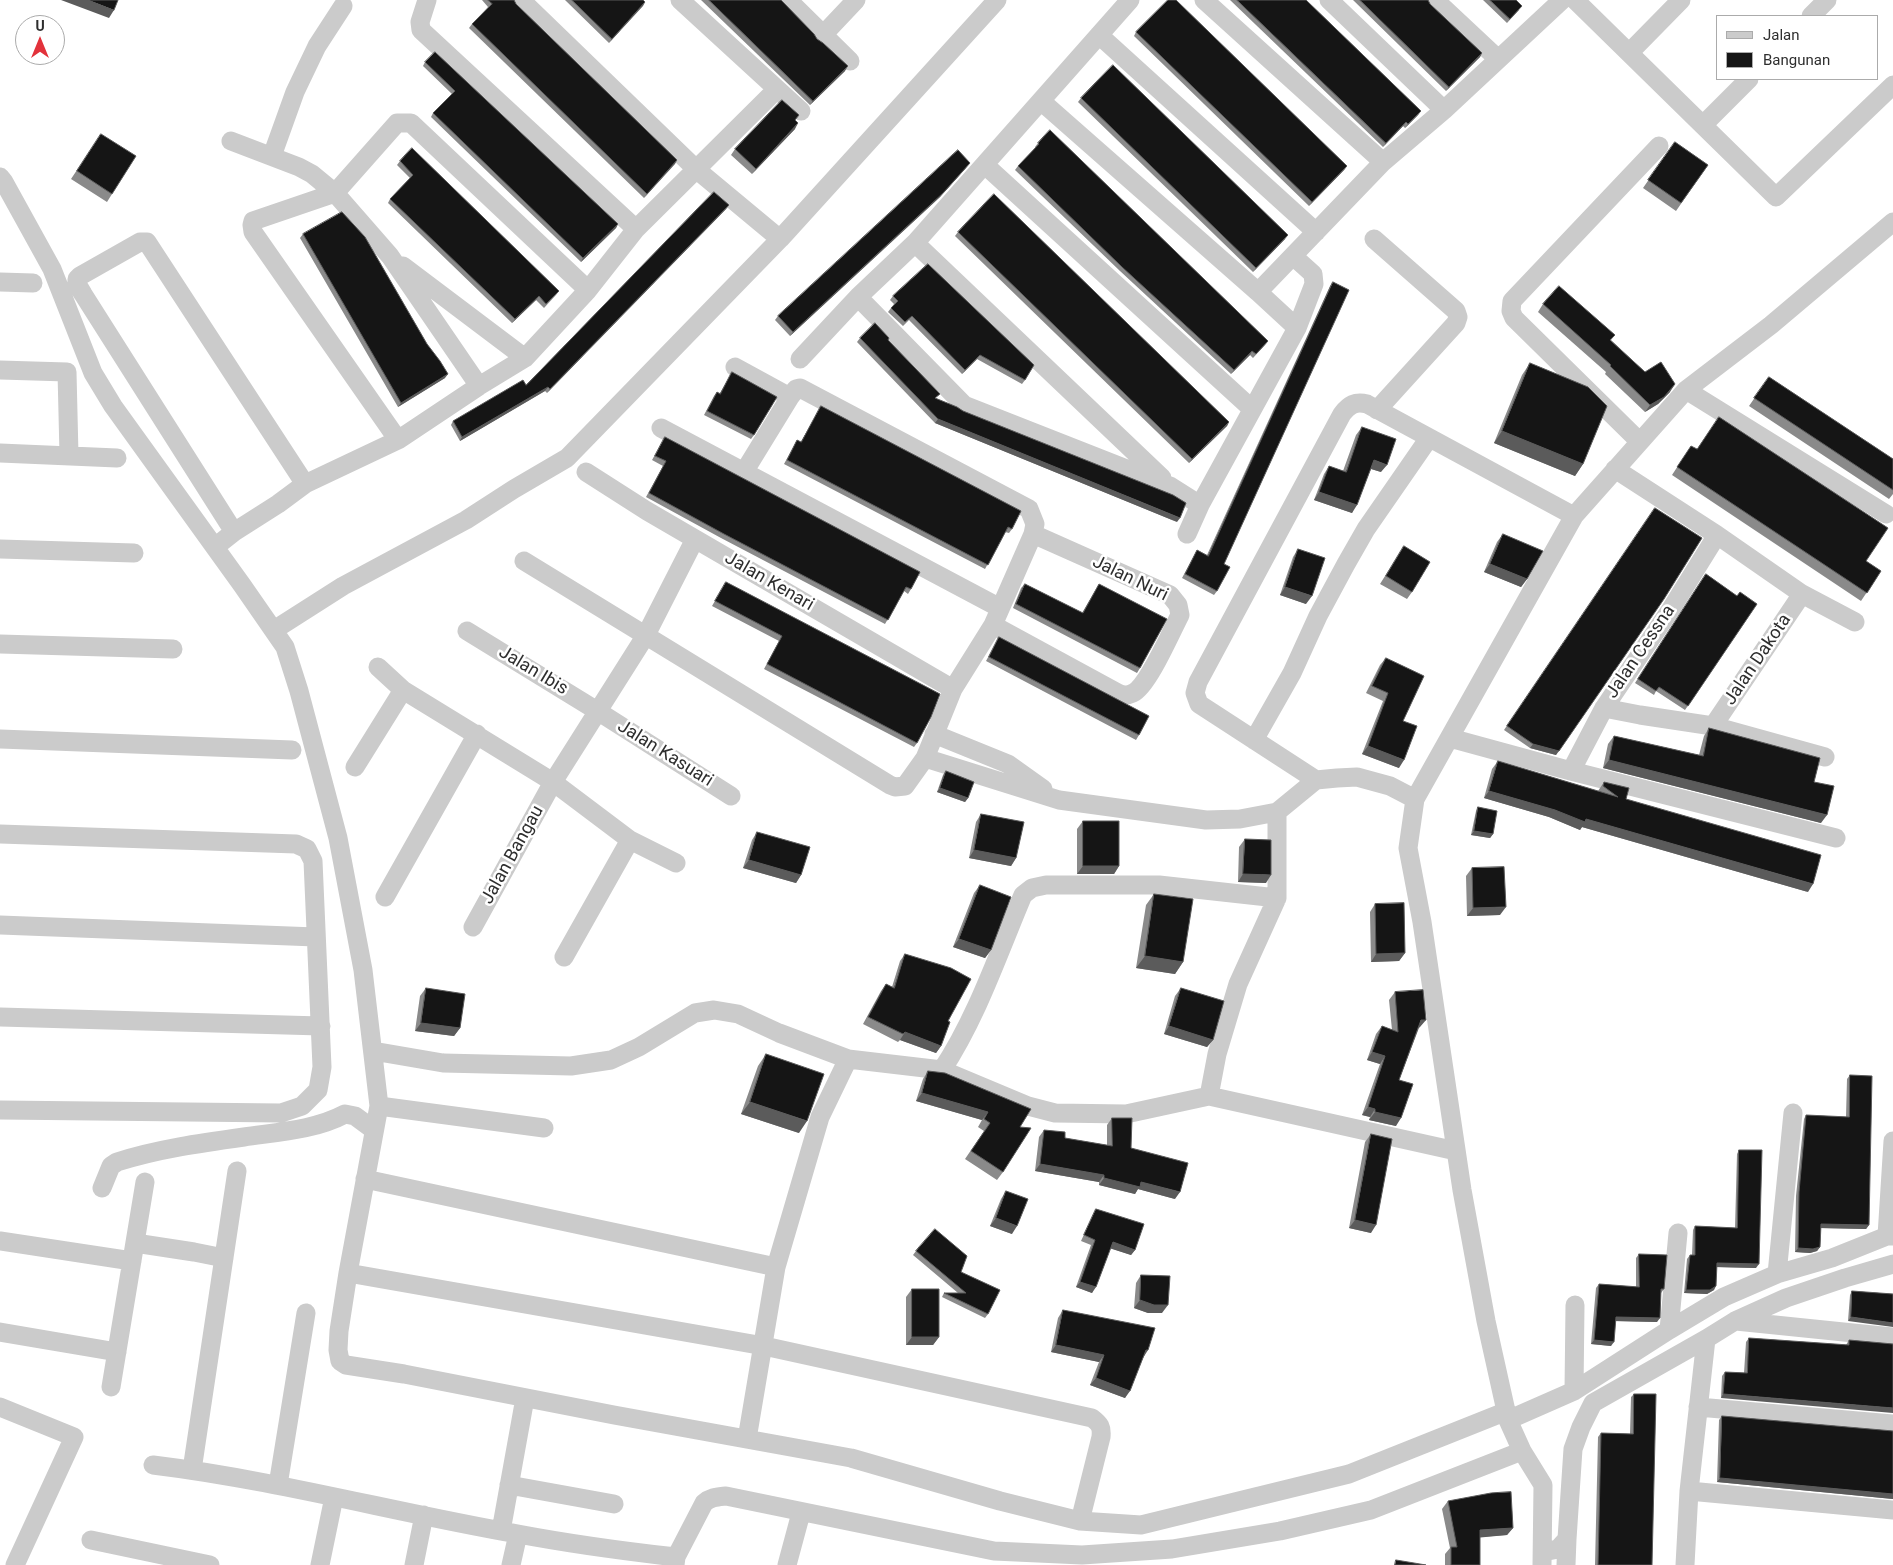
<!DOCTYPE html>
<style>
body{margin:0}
#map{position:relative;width:1893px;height:1565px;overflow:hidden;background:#fff;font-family:Roboto,sans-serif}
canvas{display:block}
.legend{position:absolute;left:1716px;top:15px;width:162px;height:65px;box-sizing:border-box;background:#fff;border:1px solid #ababab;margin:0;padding:6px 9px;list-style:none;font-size:15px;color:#2e2e2e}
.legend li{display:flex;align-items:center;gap:10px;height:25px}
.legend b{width:25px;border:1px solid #ababab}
.north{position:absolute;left:15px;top:15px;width:50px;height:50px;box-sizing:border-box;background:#fff;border:1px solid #ababab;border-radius:50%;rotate:0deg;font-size:14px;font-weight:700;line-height:20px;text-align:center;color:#2e2e2e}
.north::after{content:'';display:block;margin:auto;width:18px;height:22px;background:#e2323b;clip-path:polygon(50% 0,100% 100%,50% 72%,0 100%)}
</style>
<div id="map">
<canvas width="1893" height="1565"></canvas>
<ul class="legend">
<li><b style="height:6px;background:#cbcbcb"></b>Jalan</li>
<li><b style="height:14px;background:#151515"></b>Bangunan</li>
</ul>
<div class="north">U</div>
</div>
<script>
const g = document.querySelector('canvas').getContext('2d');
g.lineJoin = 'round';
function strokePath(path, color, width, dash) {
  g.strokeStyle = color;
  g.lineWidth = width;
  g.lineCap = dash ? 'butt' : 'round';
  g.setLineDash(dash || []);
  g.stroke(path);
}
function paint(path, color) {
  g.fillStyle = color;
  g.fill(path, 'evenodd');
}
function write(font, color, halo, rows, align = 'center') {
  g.font = font + ' Roboto,sans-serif';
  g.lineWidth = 5;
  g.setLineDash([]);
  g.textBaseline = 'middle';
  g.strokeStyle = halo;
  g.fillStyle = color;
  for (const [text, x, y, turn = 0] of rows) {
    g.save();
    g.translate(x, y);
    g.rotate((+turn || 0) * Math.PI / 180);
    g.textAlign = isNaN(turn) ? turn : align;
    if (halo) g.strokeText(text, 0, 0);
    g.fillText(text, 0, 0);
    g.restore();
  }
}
const minor = new Path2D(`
 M427 0 420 22 421 30 636 229
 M521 0 697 170 780 239
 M680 0 801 111
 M788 0 850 61
 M1130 0 915 243 858 297 964 405 1170 486 1200 505
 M1204 0 1383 162
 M1329 0 1444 110
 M1435 0 1498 59
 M1575 0 1776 197 1893 85
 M1811 16 1827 0
 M1099 35 1316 232
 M822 36 856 0
 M1629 53 1681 0
 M1041 101 1258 292 1297 328
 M1703 125 1749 79
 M231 141 299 167 312 174 335 193 390 256 479 386
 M272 156 295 92 317 46 343 6
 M985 165 1252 409
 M0 177 4 182 52 269 93 373 113 406 242 585 285 647 299 691 338 838 363 970 379 1106 348 1273 339 1331 338 1350 340 1361 346 1365 404 1374 614 1415 851 1458 1000 1501 1080 1521 1141 1525 1349 1474 1507 1411
 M1374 239 1456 311 1458 317 1456 323 1377 410
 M915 243 1162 478
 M403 266 525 358
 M0 282 33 283
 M1258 292 1383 162 1444 110 1562 0
 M800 359 858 297
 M735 367 790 397
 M0 370 67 372 69 455
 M1686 390 1886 514
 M661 428 1000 608
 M398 440 253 232 252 225 253 221 335 193 397 123H411L588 290
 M1639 441 1514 318 1511 311 1512 301 1659 146
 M0 453 117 458
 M1615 469 1717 535 1802 594 1855 622
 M586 472 647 511 953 689
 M234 532 83 294 77 284V279L80 276 140 242H147L305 484
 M1187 534 1200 505 1297 328 1314 284 1313 274 1293 256
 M215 547 234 532 278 504 305 484 398 440 479 386 525 358 588 290 636 229 777 89
 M0 549 134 553
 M524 561 890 785 895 787 905 786 925 758 953 689 993 625 1033 534 1035 524 1029 509 800 388 796 389 790 397 744 472
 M993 625 1118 693C1123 695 1127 696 1133 693 1148 686 1171 632 1180 615L1178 605 1170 595 1033 534
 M274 630 343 586 466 520 514 489 567 458 780 239 997 0
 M467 631 599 712 731 796
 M0 644 173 649
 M378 667 403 690 553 782 630 840 676 863
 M1604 708 1640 715 1713 726 1825 757
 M1713 726 1802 594
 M934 734 1008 764 1043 789
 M1450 738 1571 771 1836 838
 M0 739 292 750
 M1254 740 1292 673 1318 616 1346 564 1366 529 1429 438
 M925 758 1059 800 1206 820 1240 819 1277 812 1316 780 1337 778 1357 777 1390 786 1415 799
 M355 767 403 690
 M1571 771 1604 708 1671 609 1717 535
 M1316 780 1199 704 1195 693 1198 682 1342 414C1349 405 1355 401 1367 404L1574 516
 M0 834 296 844 307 849 313 861 322 1067 318 1090 302 1106 281 1113 0 1110
 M385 897 477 734
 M0 925 316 937
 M473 927 553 782 646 635 695 539
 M564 957 630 840
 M0 1017 321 1026
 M373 1051 443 1063 571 1066 611 1060 639 1047 695 1013 714 1010 738 1014 779 1033 848 1059 942 1070 1028 1106 1055 1113 1126 1114 1209 1096 1456 1151
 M942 1070C977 1017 998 954 1023 895L1032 888 1046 885H1159L1277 898
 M1209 1096 1217 1054 1238 984 1277 898V812
 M379 1106 544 1128
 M365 1179 776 1267
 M102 1188 111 1166 117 1162C158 1149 201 1143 244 1137 278 1132 315 1130 345 1114L355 1116 374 1130
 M1887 1236 1893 1141
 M0 1241 132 1261
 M135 1243 194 1252 224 1258
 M348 1273 764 1346 1092 1418C1100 1424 1102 1427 1101 1437L1080 1521
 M1777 1274 1793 1113
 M1736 1321 1893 1337
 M1669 1330 1678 1233
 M0 1332 117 1352
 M111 1387 145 1182
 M1574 1391 1575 1305
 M0 1407 74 1437 15 1565
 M1698 1407 1893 1424
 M1508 1420 1574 1391 1669 1330 1724 1297 1777 1274 1832 1258 1887 1236H1893
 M747 1439 776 1267 820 1117 848 1059
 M153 1465C276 1480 397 1513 518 1534 571 1544 623 1551 676 1557
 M192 1470 237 1171
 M278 1485 306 1313
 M509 1485 614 1504
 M1689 1491 1893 1510
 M501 1531 525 1398
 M91 1540 210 1565
 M1543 1552 1558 1549 1567 1539 1573 1449 1581 1427 1593 1403 1706 1339 1735 1321 1786 1298 1845 1278 1893 1264
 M320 1565 334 1497
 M414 1565 424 1515
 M511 1565 518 1534
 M675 1565 676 1557 704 1503C711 1497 717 1497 726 1496L994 1551 1082 1555 1172 1549 1280 1531 1371 1510 1522 1451
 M787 1565 801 1513
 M1542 1565 1543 1485 1522 1451 1508 1420 1486 1321 1462 1190 1422 922 1408 848 1415 799 1574 516 1686 390 1771 325 1893 222
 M1566 1565 1567 1539
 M1685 1565 1689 1491 1706 1339`);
const wall = new Path2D(`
 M482 0H514L516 4 677 160 644 198 469 28 472 24 488 7Z
 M565 0H643L645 2 609 43Z
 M701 0H781L845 71 810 105Z
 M1230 0H1306L1421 111 1418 115 1405 128 1403 126 1383 147Z
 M1353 0H1428L1430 4 1482 53 1480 57 1446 91Z
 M1483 0H1516L1519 10 1507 23Z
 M1136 32 1347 166 1344 170 1309 206 1134 36Z
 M425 62 618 224 616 228 581 262 431 117 433 113 452 94 423 66Z
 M1081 98 1285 239 1253 272 1078 102Z
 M795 120V129L752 174 731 155 735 149Z
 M101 134 112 194 107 202 71 179Z
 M1675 142 1708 165 1676 211 1643 188Z
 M1038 143 1268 341 1265 345 1253 358 1250 355 1231 374 1120 271 1015 170 1018 166 1036 148 1035 147Z
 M400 161 559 291 556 295 544 308 536 300 512 323 388 203 390 199 410 178 397 165Z
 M967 167 940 197 790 336 775 320 778 316Z
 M729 205 726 209 547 393 545 391 460 441 451 425 453 421 526 385Z
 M958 232 1229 422 1227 426 1189 463 955 236Z
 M303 234 445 378 398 407 300 238Z
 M1333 282 1224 564 1217 591 1214 595 1182 578 1197 550 1207 555 1330 286Z
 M893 296 1025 380 1022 384 977 359 962 374 909 320 903 326 888 312 894 304 890 300Z
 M1543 304 1615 335 1611 340 1645 372 1670 392 1658 404 1645 412 1605 374 1606 372 1538 312Z
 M860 338 888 340 936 399 1177 522 935 423 857 342Z
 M1530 363 1583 464 1575 476 1494 443 1522 375Z
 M732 372 754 435 751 439 704 415 714 396 717 392 720 393Z
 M1769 377 1893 459V494L1889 499 1749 406Z
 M821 406 1012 529 1009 533 1005 532 985 569 784 464 797 440 801 442Z
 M1362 427 1381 472 1371 469 1352 513 1314 500 1324 474 1329 466 1343 471 1356 435Z
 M665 437 911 589 908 594 904 591 885 624 721 538 646 497 663 466 652 460Z
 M1691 446 1881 571 1861 601 1672 475Z
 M1655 508 1556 755 1530 748 1504 730Z
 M1503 534 1527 579 1521 587 1484 572 1497 542Z
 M1404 546 1412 592 1407 599 1380 584Z
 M1298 549 1306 604 1280 595 1293 557Z
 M1706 574 1737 596 1757 604 1685 710 1656 691 1654 695 1635 683Z
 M726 582 917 743 914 747 764 669 779 641 712 606Z
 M1025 584 1082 613 1099 584 1140 668 1137 673 1013 608 1021 588Z
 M999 637 1139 735 1136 740 986 661Z
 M1386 658 1399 768 1362 754 1383 701 1366 693 1380 665Z
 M1709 728 1814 782 1821 823 1603 768 1608 744 1614 736 1699 755 1704 736Z
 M1498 761 1598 791 1604 782 1626 799 1808 892 1582 827 1580 830 1549 817 1484 798 1492 769Z
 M946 771 968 798 965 802 937 792 943 775Z
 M1478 807 1493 834 1490 838 1471 835 1476 811Z
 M981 814 1016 858 1011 866 969 858 976 822Z
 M1083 821 1119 866 1114 874H1077V829Z
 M757 832 801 875 796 883 743 868 752 840Z
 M1245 839 1266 883 1238 882 1239 847Z
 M1472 868 1500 915 1467 916 1466 876Z
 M980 885 991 950 985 958 953 947 974 893Z
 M1154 894 1183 962 1175 974 1136 968 1146 905Z
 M1375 904 1405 953 1399 961 1371 962 1370 912Z
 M905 954 948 1021 941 1046 936 1053 900 1040 898 1042 863 1024 881 991 886 984 892 987 900 961Z
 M426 988 460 1028 454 1036 415 1031 420 996Z
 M1181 988 1213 1040 1207 1047 1164 1034 1175 996Z
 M1395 992 1420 1027 1419 1028 1399 1080 1396 1126 1369 1120 1370 1117 1362 1115 1380 1064 1367 1060 1376 1034 1382 1026 1392 1030 1389 1000Z
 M766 1054 799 1133 741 1114 758 1066Z
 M928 1071 1020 1127 1003 1172 997 1180 965 1159 984 1131 978 1127 982 1120 916 1101 923 1079Z
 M1850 1075 1869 1225 1866 1229 1821 1228 1820 1247 1817 1251 1810 1253 1795 1252 1796 1196 1804 1119 1806 1115 1846 1117 1847 1079Z
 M1112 1118 1131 1148 1175 1199 1138 1189 1135 1194 1099 1185V1182L1035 1171 1039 1137 1044 1130 1065 1138 1107 1145V1125Z
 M1371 1134V1233L1349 1228 1365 1142Z
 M1739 1150 1756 1268 1717 1267 1714 1290 1707 1294 1684 1293 1687 1259 1690 1255H1692L1693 1230 1695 1226 1735 1228 1737 1154Z
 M1006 1191 1012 1234 990 1226 1001 1199Z
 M1096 1209 1135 1250 1131 1255 1110 1248 1092 1293 1076 1287 1091 1245 1081 1241 1093 1215Z
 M916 1251 961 1272 988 1314 985 1318 942 1297 944 1293H958L913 1255Z
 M1639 1254 1664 1289 1661 1293 1657 1322 1616 1321 1611 1346 1591 1344 1596 1288 1599 1284 1636 1287V1258Z
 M1141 1275 1162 1313H1148L1134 1308 1136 1283Z
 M912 1289 939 1337 933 1345H906V1297Z
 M1852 1291 1893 1294 1848 1321 1850 1295Z
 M1063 1310 1143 1358 1125 1398 1090 1385 1099 1362 1051 1352 1058 1318Z
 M1749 1338 1846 1345 1849 1340 1893 1344 1721 1398 1722 1376 1725 1372 1744 1373 1746 1342Z
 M1634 1394 1652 1565H1595L1598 1437 1601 1433 1630 1434 1631 1397Z
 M1722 1416 1893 1431V1499L1717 1482 1719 1420Z
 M1448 1501 1513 1528 1507 1535 1480 1537V1565H1445V1554L1450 1548 1442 1509Z`);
const shadedWall = new Path2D(`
 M61 0H88L114 10 109 18Z
 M645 2 643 6 609 43 612 39Z
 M1482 53 1480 57 1446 91 1449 87Z
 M848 66 845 71 810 105 813 101Z
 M1421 111 1418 115 1405 128 1408 124Z
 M1406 122 1403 126 1383 147 1386 143Z
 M798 123 795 129 752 174 756 169Z
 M677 160 675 164 644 198 647 194Z
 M970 163 940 197 790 336 793 332Z
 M1347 166 1344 170 1309 206 1312 202Z
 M729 205 726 209 547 393 550 389Z
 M618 224 616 228 581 262 583 258Z
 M1288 235 1285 239 1253 272 1256 268Z
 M539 296 536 300 512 323 515 319Z
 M1252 351 1250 355 1231 374 1234 370Z
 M980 355 977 359 962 374 965 370Z
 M448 374 445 378 398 407 401 403Z
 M1675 384 1670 392 1658 404 1645 412 1650 405Z
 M548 387 545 391 460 441 462 437Z
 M938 419 1180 518 1177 522 935 423Z
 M1229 422 1227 426 1189 463 1192 459Z
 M1502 431 1583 464 1575 476 1494 443Z
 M1374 460 1387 465 1381 472 1368 468Z
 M1319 492 1357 505 1352 513 1314 500Z
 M1490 564 1527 579 1521 587 1484 572Z
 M1285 587 1312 596 1306 604 1280 595Z
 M1533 744 1559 751 1556 755 1530 748Z
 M1368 746 1404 760 1399 768 1362 754Z
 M1609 760 1827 815 1821 823 1603 768Z
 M940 788 968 798 965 802 937 792Z
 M1489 791 1586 819 1813 884 1808 892 1582 827 1580 830 1549 817 1484 798Z
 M1474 831 1493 834 1490 838 1471 835Z
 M974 850 1016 858 1011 866 969 858Z
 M749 860 801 875 796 883 743 868Z
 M1083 866H1119L1114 874H1077Z
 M1243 874 1271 875 1266 883 1238 882Z
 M1506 907 1500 915 1467 916 1473 908Z
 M959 939 991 950 985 958 953 947Z
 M1405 953 1399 961 1371 962 1376 954Z
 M1145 956 1183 962 1175 974 1136 968Z
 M1421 1020H1426L1420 1027 1416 1028Z
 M421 1023 460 1028 454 1036 415 1031Z
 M1169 1026 1213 1040 1207 1047 1164 1034Z
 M905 1032 941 1046 936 1053 900 1040Z
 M1372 1052 1385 1056 1380 1064 1367 1060Z
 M922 1093 988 1112 982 1120 916 1101Z
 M750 1102 807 1121 799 1133 741 1114Z
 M1368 1107 1375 1109 1370 1117 1362 1115Z
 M1375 1112 1401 1118 1396 1126 1369 1120Z
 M1040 1164 1104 1175 1099 1182 1035 1171Z
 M1104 1178 1141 1182 1180 1192 1175 1199 1138 1189 1135 1194 1099 1185Z
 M996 1218 1017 1226 1012 1234 990 1226Z
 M1355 1220 1376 1225 1371 1233 1349 1228Z
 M1821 1224 1869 1225 1866 1229 1818 1228Z
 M1113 1242 1135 1250 1131 1255 1109 1248Z
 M1820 1247 1817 1251 1810 1253 1795 1252 1798 1248Z
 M1717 1263 1759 1264 1756 1268 1714 1267Z
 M1080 1282 1096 1287 1092 1293 1076 1287Z
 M1716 1286 1714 1290 1707 1294 1684 1293 1686 1290Z
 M1140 1300 1168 1305 1162 1313H1148L1134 1308Z
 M1616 1317 1660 1318 1657 1322 1613 1321Z
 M1851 1317 1893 1323V1327L1848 1321Z
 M912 1337H939L933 1345H906Z
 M1594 1340 1614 1342 1611 1346 1591 1344Z
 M1056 1345 1104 1355 1099 1362 1051 1352Z
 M1146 1350H1148L1143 1358 1141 1357Z
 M1096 1378 1130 1391 1125 1398 1090 1385Z
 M1723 1394 1893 1408V1413L1721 1398Z
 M1720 1478 1893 1494V1499L1717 1482Z
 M1513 1528 1507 1535 1475 1538 1480 1530Z`);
const building = new Path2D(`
 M88 0H118L114 10Z
 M488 0H514L516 4 677 160 647 194 472 24 492 4Z
 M572 0H643L645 2 612 39Z
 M709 0H781L814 34 817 39 823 43 848 66 813 101Z
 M1168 0H1176L1347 166 1312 202 1136 32Z
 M1237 0H1306L1421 111 1408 124 1406 122 1386 143Z
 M1360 0H1428L1430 4 1482 53 1449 87Z
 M1490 0H1516L1522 6 1510 19Z
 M435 52 618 224 583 258 433 113 455 91 425 62Z
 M1113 65 1288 235 1256 268 1081 98Z
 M782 100 799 115 795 120 798 123 756 169 735 149Z
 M1050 130 1268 341 1256 354 1252 351 1234 370 1122 267 1018 166 1039 144 1038 143Z
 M101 134 136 156 112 194 77 171Z
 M1675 142 1708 165 1681 203 1648 180Z
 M412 148 559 291 546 304 539 296 515 319 390 199 413 175 400 161Z
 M958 150 970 163 943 193 793 332 778 316Z
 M714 192 729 205 550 389 548 387 462 437 453 421 523 380 526 385Z
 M994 194 1229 422 1192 459 958 232Z
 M342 212 365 237 427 344 440 361 448 374 401 403 303 234Z
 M928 264 1034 365 1025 380 980 355 965 370 912 316 905 322 891 308 898 301 893 296Z
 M1333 282 1349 290 1224 564 1230 567 1217 591 1185 574 1197 550 1208 556Z
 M1559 286 1615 335 1610 340 1645 372 1661 362 1675 384 1664 397 1650 405 1610 366 1611 365 1543 304Z
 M875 323 889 338 888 340 940 394 935 398 957 407 963 411 1173 495 1186 503 1180 518 938 419 860 338Z
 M1530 363 1588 387 1607 406 1583 464 1502 431Z
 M732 372 777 397 754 435 707 411 717 392 720 394Z
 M1769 377 1893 459V490L1754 398Z
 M821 406 1021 511 1012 529 1008 527 988 565 787 460 797 440 801 442Z
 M1719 417 1888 528 1866 561 1881 571 1867 593 1677 467 1691 446 1697 449Z
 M1362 427 1396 439 1387 465 1374 460 1357 505 1319 492 1329 466 1346 472Z
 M665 437 920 572 911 589 906 587 888 620 724 534 649 493 666 461 655 456Z
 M1655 508 1702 538 1664 599 1559 751 1533 744 1507 726Z
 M1503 534 1543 551 1527 579 1490 564Z
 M1404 546 1430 562 1412 592 1386 576Z
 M1298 549 1325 558 1312 596 1285 587Z
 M1706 574 1737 596 1740 592 1757 604 1688 706 1659 687 1656 691 1638 679Z
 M726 582 940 694 931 717 917 743 767 664 782 636 715 601Z
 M1025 584 1083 613 1099 584 1167 619 1140 668 1016 604Z
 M999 637 1149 716 1139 735 989 657Z
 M1386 658 1424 676 1403 721 1417 726 1404 760 1368 746 1388 693 1372 686Z
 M1709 728 1820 758 1814 782 1834 786 1827 815 1609 760 1614 736 1703 756Z
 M1498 761 1618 797 1603 786 1604 782 1629 788 1626 799 1821 855 1813 884 1586 819 1585 822 1555 810 1489 791Z
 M946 771 974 782 968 798 940 788Z
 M1478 807 1497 811 1493 834 1474 831Z
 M981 814 1024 822 1016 858 974 850Z
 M1083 821H1119V866H1083Z
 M757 832 810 847 801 875 749 860Z
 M1245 839 1271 840V875L1243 874Z
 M1504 867 1506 907 1473 908 1472 868Z
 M980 885 1011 897 991 950 959 939Z
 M1154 894 1193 899 1183 962 1145 956Z
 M1404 903 1405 953 1376 954 1375 904Z
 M905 954 951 968 971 979 948 1021 950 1022 941 1046 905 1032 903 1034 868 1017 886 984 894 988Z
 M426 988 465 994 460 1028 421 1023Z
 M1181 988 1224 1001 1213 1040 1169 1026Z
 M1423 990 1426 1020H1421L1399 1080 1413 1084 1401 1118 1375 1112V1109L1368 1107 1385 1056 1372 1052 1382 1026 1398 1032 1395 992Z
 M766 1054 824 1074 807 1121 750 1102Z
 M928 1071 945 1073 1031 1109 1020 1127 1031 1128 1003 1172 971 1151 990 1123 984 1119 988 1112 922 1093Z
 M1850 1075 1872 1076 1869 1225 1821 1224 1820 1247 1813 1249 1798 1248 1799 1192 1806 1115 1849 1117Z
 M1112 1118H1132L1131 1148 1188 1163 1180 1192 1141 1182 1140 1187 1104 1178V1175L1040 1164 1044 1130 1065 1132V1138L1112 1146Z
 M1371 1134 1392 1139 1376 1225 1355 1220Z
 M1739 1150H1762L1759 1264 1717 1263 1716 1286 1710 1290H1686L1690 1255H1695V1226L1737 1228Z
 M1006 1191 1028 1199 1017 1226 996 1218Z
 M1096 1209 1144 1224 1135 1250 1113 1242 1096 1287 1080 1282 1095 1240 1084 1235Z
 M935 1229 967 1256 961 1272 1000 1290 988 1314 944 1293H966L916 1251Z
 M1639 1254 1667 1255 1664 1289H1661L1660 1318 1616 1317 1614 1342 1594 1340 1599 1284 1639 1287Z
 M1141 1275 1170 1276 1168 1305H1154L1140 1300Z
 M912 1289H939V1337H912Z
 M1852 1291 1893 1294V1323L1851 1317Z
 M1063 1310 1155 1328 1148 1350H1146L1130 1391 1096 1378 1104 1355 1056 1345Z
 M1749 1338 1849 1345V1340L1893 1344V1408L1723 1394 1725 1372 1747 1373Z
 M1634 1394H1656L1652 1565H1598L1601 1433 1633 1434Z
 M1722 1416 1893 1431V1494L1720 1478Z
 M1511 1492 1513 1528 1480 1530V1565H1451V1547H1457L1448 1501 1491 1493Z
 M1396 1560 1426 1565H1395Z`);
const streetNames = [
 ["Jalan Nuri",1130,579,26],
 ["Jalan Kenari",769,582,30],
 ["Jalan Cessna",1641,652,-56],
 ["Jalan Dakota",1758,660,-56],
 ["Jalan Ibis",533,671,31],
 ["Jalan Kasuari",665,754,32],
 ["Jalan Bangau",513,855,-61]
];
strokePath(minor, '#cbcbcb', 19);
paint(wall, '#8a8a8a');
paint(shadedWall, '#5b5b5b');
paint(building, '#151515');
strokePath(building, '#5b5b5b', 1);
write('18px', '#2e2e2e', '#fff', streetNames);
</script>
